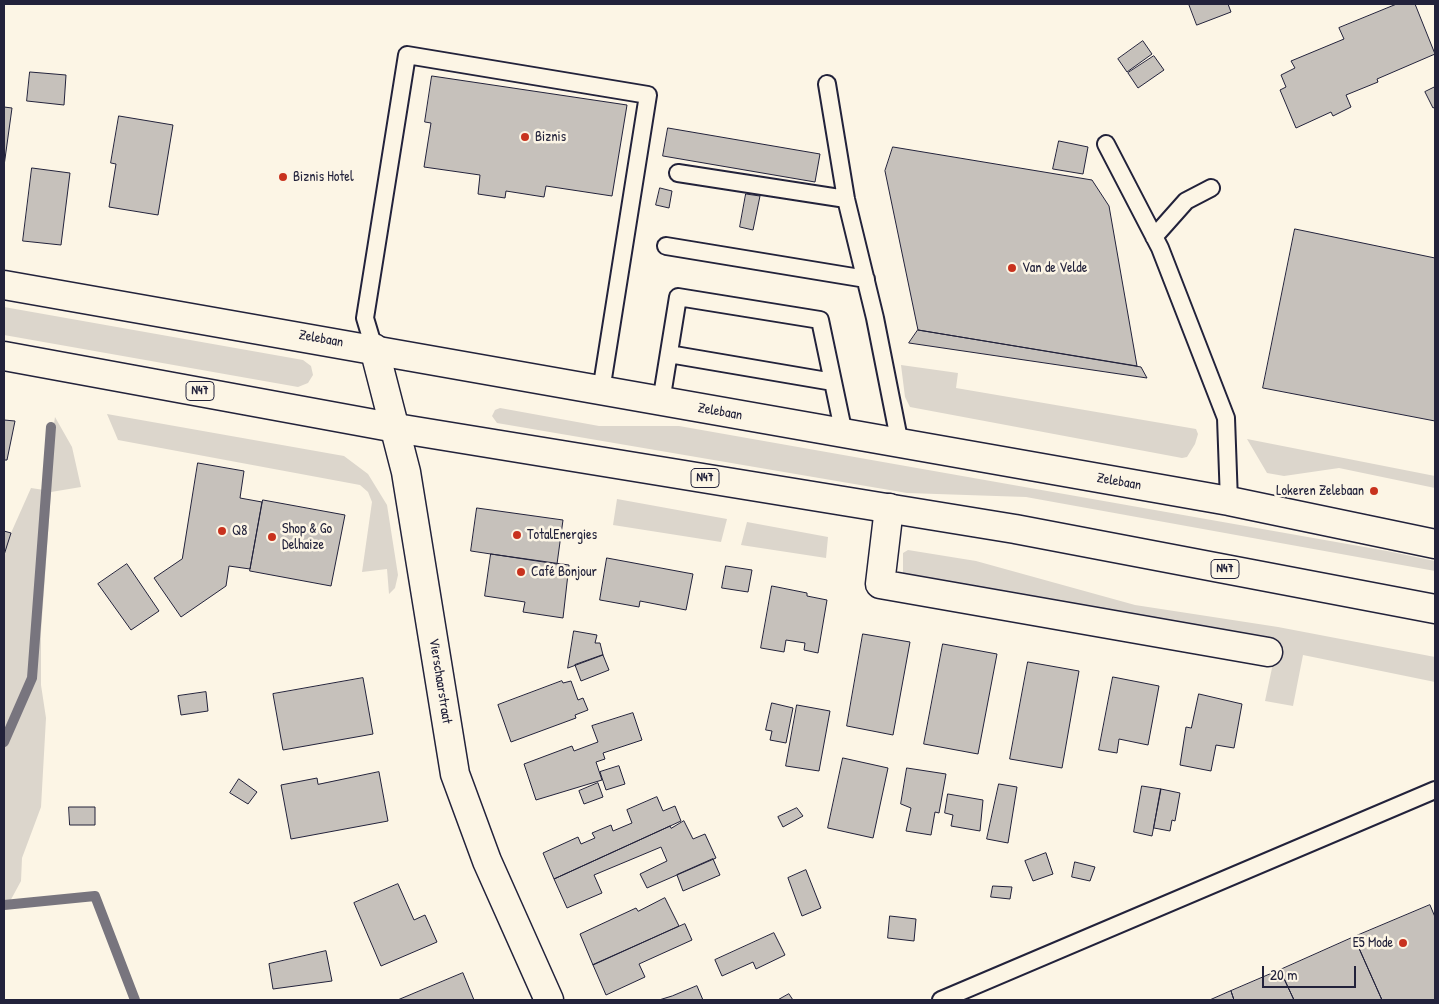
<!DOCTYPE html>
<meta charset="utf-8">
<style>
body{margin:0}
#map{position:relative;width:1439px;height:1004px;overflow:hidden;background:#fcf5e5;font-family:"Patrick Hand",sans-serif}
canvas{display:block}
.frame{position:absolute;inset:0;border:5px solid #22223b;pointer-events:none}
.scale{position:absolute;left:1262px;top:966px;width:94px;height:22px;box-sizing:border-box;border:2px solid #22223b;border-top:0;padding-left:6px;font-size:15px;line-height:18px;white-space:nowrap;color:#22223b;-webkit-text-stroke:4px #fcf5e5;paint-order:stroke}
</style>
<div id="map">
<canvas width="1439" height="1004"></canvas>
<div class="frame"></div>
<div class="scale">20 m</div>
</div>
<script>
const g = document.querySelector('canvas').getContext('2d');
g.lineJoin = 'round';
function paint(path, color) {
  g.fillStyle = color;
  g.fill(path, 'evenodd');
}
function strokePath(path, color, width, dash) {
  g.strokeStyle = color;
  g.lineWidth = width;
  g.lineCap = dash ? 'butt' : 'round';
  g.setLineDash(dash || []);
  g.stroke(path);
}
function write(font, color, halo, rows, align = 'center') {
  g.font = font + ' "Patrick Hand",sans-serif';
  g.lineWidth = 5;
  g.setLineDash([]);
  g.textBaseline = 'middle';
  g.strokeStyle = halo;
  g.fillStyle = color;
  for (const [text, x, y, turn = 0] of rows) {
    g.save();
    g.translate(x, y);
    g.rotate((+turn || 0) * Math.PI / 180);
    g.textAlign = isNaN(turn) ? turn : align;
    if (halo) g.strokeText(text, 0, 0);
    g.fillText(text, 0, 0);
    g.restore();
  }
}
const green = new Path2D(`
 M4 307 303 360 311 366 313 375 308 383 298 387 4 335Z
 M901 365 958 373 956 388 1196 429 1198 434 1195 444 1187 457 1182 458 910 407 905 397Z
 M500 408 599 426H679L1387 551 1435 561V571L1026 497 907 493 497 423 492 416 495 410Z
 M107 414 344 456 368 474 387 505 398 575 395 588 389 594 387 569 362 572 372 502 368 492 360 485 118 440Z
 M55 417 72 447 81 487 51 492 41 632V685L46 718 41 807 22 858 21 881 8 905H4V555L11 533 31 488 44 490Z
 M1247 439 1435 476V488L1339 468 1284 476 1267 473Z
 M617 499 727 519 721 542 613 525Z
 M747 522 828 537 826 558 741 545Z
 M908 550 976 561 1135 605 1278 627 1435 657V682L1303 655 1293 706 1265 701 1276 649 1175 621 903 574V553Z`);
const stream = new Path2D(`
 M4 742 32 678 51 427
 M4 905 95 896 135 1000`);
const building = new Path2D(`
 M1189 4H1228L1231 12 1197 25Z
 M1397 4H1415L1435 54 1377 79 1378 82 1346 95 1351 107 1333 116 1331 112 1296 128 1280 90 1286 87 1281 75 1295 68 1291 61 1344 39 1339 28Z
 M1143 41 1152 54 1127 72 1118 59Z
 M1154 56 1164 70 1138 88 1128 73Z
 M30 72 66 75 64 105 27 101Z
 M432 76 627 105 612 196 546 186 544 197 506 191 505 198 478 194 480 175 424 167 431 123 425 122Z
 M1435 87V107L1433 108 1425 92Z
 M4 107 12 108 4 166Z
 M119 116 173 125 158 215 109 207 116 164 111 163Z
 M668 128 820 154 815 182 663 156Z
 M1059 141 1088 147 1083 174 1053 169Z
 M893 147 1092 180 1109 206 1137 366 918 330 885 171Z
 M32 168 70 173 61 245 23 241Z
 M660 188 672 191 669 208 656 205Z
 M746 194 760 196 753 230 740 227Z
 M1295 229 1435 258V421L1263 388Z
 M918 330 1141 367 1147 378 909 343Z
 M4 420 15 421 7 460H4Z
 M198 463 244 471 240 498 262 502 250 569 229 566 226 586 181 617 154 578 182 559Z
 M263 500 345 515 331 586 250 571Z
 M477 508 563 520 557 564 471 551Z
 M4 531 11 533 4 555Z
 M491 554 569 565 563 618 523 612 525 602 485 596Z
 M607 558 693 574 686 610 640 601 639 607 600 600Z
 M127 564 159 611 131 630 98 584Z
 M726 566 752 570 748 592 722 588Z
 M772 586 807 593V596L827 600 818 653 804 650 805 643 786 640 784 652 761 648Z
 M574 631 597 635 595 643H600L603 655 568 668Z
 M863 634 910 642 893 735 847 726Z
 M943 644 997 654 978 754 924 744Z
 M603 655 609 670 581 681 575 665Z
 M1028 662 1079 671 1062 768 1010 759Z
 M1113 677 1159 686 1148 745 1119 739 1117 753 1099 750Z
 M363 678 373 734 283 750 273 694Z
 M562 681 563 683 571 681 578 700 583 698 588 710 575 715 576 718 511 742 498 705Z
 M206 692 208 711 181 715 178 696Z
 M1199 694 1242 704 1234 748 1216 745 1211 771 1180 765 1186 727 1191 728Z
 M772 703 793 708 786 743 770 740 772 731 766 730Z
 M797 705 830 711 819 771 786 766Z
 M633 713 642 740 603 753 605 759 596 762 602 780 536 800 524 764 572 746 574 751 598 742 592 726Z
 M843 758 888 768 873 838 828 828Z
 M619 766 625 784 606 790 600 772Z
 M907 768 946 774 939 813 935 812 931 835 906 831 911 808 901 804Z
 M379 772 388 821 291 839 281 785 317 778 318 784Z
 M239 779 257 792 248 804 230 793Z
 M598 783 603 797 584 804 579 791Z
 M999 784 1017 787 1008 843 987 839Z
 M1142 786 1161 789 1152 836 1134 832Z
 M1161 789 1180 793 1175 821 1172 820 1170 831 1154 828Z
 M948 794 983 800 980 831 951 826 953 815 945 813Z
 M657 797 663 811 675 806 681 821 554 879 543 853 578 837 581 844 595 838 592 833 611 825 613 831 632 823 627 810Z
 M69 807H95V825H70Z
 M797 808 803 816 783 827 778 817Z
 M684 821 693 839 705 834 716 858 647 888 640 874 667 861 661 847 594 875 602 893 567 908 554 879 670 826 671 828Z
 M1046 853 1053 874 1033 881 1025 861Z
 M713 859 720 875 683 891 677 875Z
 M1075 862 1095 867 1090 881 1072 877Z
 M806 870 821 908 802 916 788 878Z
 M398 884 414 920 425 915 437 942 381 966 354 903Z
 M993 886 1012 887 1010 899 991 897Z
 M665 898 679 926 593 965 580 934 636 908 638 911Z
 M1430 905 1435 917V1000H1382L1354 937Z
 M890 916 916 919 914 941 888 938Z
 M685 924 692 940 639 964 645 977 606 995 593 965Z
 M774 933 785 955 756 969 753 962 722 976 715 960Z
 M1354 937 1382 1000H1294L1280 970Z
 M326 951 332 981 273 989 269 964Z
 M1280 970 1294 1000H1234L1231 991Z
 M463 973 474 1000H398Z
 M697 986 703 1000H659L672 996Z
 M1231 991 1234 1000H1210Z
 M789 994 793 1000H778Z`);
const lane = new Path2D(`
 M827 84 846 199 875 318 900 444
 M1106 144 1160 248 1226 418 1229 501
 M678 173 846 199
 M1154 237 1186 201 1211 188
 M666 246 866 279
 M374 348 365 318 407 55 648 95 601 391
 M669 354 833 382
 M661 402 678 297 820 320 844 434
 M941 1000 1435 790`);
const street = new Path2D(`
 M374 348 406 472 455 774 487 861 549 1000
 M889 508 880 584 1268 652`);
const primary = new Path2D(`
 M4 285 1229 501 1435 544
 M4 356 396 428 1015 529 1435 609`);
const markers = [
 [525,137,5,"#c8321e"],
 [283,177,5,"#c8321e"],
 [1012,268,5,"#c8321e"],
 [1374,491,5,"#c8321e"],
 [222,531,5,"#c8321e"],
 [517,535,5,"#c8321e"],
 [272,537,5,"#c8321e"],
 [521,572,5,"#c8321e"],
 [1403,943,5,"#c8321e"]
];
const shields = [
 [200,391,28],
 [705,478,28],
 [1225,569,28]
];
const shieldNames = [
 ["N47",200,391],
 ["N47",705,478],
 ["N47",1225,569]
];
const poiNames = [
 ["Biznis",535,137],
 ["Biznis Hotel",293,177],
 ["Van de Velde",1022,268],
 ["Lokeren Zelebaan",1364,491,"right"],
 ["Shop & Go",282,529],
 ["Delhaize",282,545],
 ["Q8",232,531],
 ["TotalEnergies",527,535],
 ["Café Bonjour",531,572],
 ["E5 Mode",1393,943,"right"]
];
const streetNames = [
 ["Zelebaan",321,339,10],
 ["Zelebaan",720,412,10],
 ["Zelebaan",1119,482,10],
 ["Vierschaarstraat",440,681,81]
];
paint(green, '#dcd6cc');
strokePath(stream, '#78757e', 10);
paint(building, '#c6c1bb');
strokePath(building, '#22223b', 1);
strokePath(lane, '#22223b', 20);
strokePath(street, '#22223b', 31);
strokePath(primary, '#22223b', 31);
strokePath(lane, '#fcf5e5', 16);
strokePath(street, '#fcf5e5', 28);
strokePath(primary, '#fcf5e5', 28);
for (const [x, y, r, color] of markers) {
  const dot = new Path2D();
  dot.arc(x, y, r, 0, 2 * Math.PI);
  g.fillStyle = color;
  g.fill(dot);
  strokePath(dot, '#fcf5e5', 2);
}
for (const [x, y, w] of shields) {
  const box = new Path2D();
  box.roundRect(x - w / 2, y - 9.5, w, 19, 4);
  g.fillStyle = '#fcf5e5';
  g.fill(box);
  strokePath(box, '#22223b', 1);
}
write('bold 12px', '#22223b', null, shieldNames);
write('14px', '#22223b', '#fcf5e5', poiNames, 'left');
write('14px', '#22223b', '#fcf5e5', streetNames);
</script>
